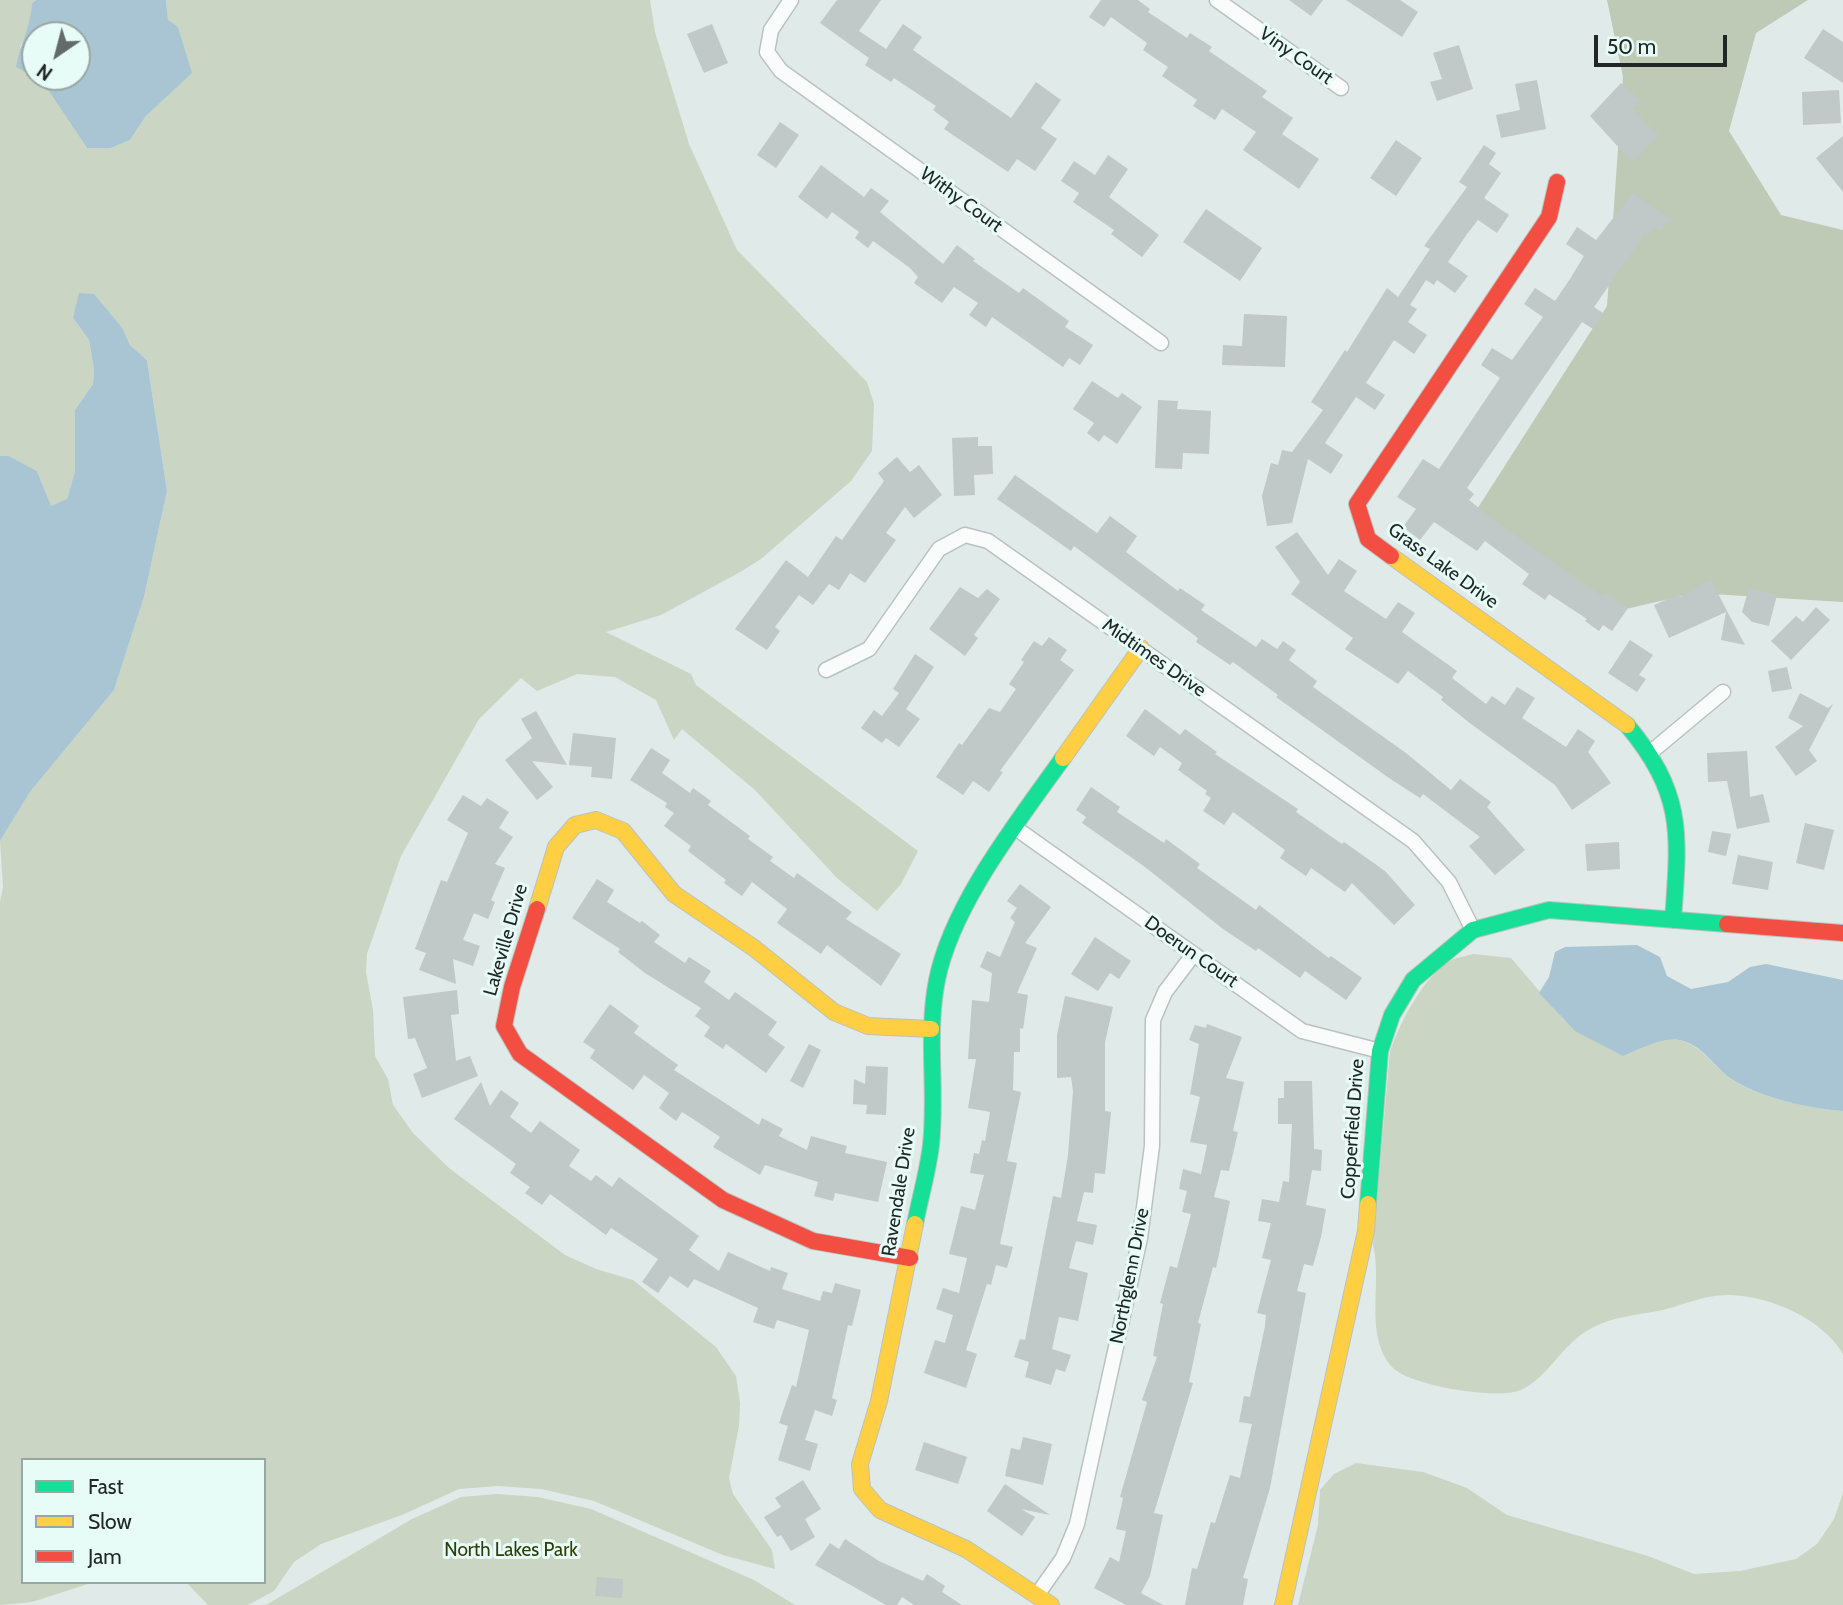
<!DOCTYPE html>
<style>
body{margin:0}
#map{position:relative;width:1843px;height:1605px;overflow:hidden;background:#e0eae8;font-family:Cabin,sans-serif}
canvas{display:block}
.legend{position:absolute;left:21px;top:1458px;width:245px;height:126px;box-sizing:border-box;background:#e8fcf7;border:2px solid #98a7a3;margin:0;padding:9px 12px;list-style:none;font-size:21px;color:#202726}
.legend li{display:flex;align-items:center;gap:14px;height:35px}
.legend b{width:35px;border:2px solid #98a7a3}
.north{position:absolute;left:21px;top:21px;width:70px;height:70px;box-sizing:border-box;background:#e8fcf7;border:2px solid #98a7a3;border-radius:50%;rotate:215deg;font-size:19px;font-weight:700;line-height:28px;text-align:center;color:#202726}
.north::after{content:'';display:block;margin:auto;width:24px;height:32px;background:#636b6a;clip-path:polygon(50% 0,100% 100%,50% 72%,0 100%)}
.scale{position:absolute;left:1594px;top:35px;width:133px;height:32px;box-sizing:border-box;border:4px solid #202726;border-top:0;padding-left:9px;font-size:21px;line-height:24px;white-space:nowrap;color:#202726;-webkit-text-stroke:5px #e8fcf7;paint-order:stroke}
</style>
<div id="map">
<canvas width="1843" height="1605"></canvas>
<ul class="legend">
<li><b style="height:9px;background:#16e098"></b>Fast</li>
<li><b style="height:9px;background:#ffcf43"></b>Slow</li>
<li><b style="height:9px;background:#f24e42"></b>Jam</li>
</ul>
<div class="north">N</div>
<div class="scale">50 m</div>
</div>
<script>
const g = document.querySelector('canvas').getContext('2d');
g.lineJoin = 'round';
function paint(path, color) {
  g.fillStyle = color;
  g.fill(path, 'evenodd');
}
function strokePath(path, color, width, dash) {
  g.strokeStyle = color;
  g.lineWidth = width;
  g.lineCap = dash ? 'butt' : 'round';
  g.setLineDash(dash || []);
  g.stroke(path);
}
function write(font, color, halo, rows, align = 'center') {
  g.font = font + ' Cabin,sans-serif';
  g.lineWidth = 6;
  g.setLineDash([]);
  g.textBaseline = 'middle';
  g.strokeStyle = halo;
  g.fillStyle = color;
  for (const [text, x, y, turn = 0] of rows) {
    g.save();
    g.translate(x, y);
    g.rotate((+turn || 0) * Math.PI / 180);
    g.textAlign = isNaN(turn) ? turn : align;
    if (halo) g.strokeText(text, 0, 0);
    g.fillText(text, 0, 0);
    g.restore();
  }
}
const green = new Path2D(`
 M0 0H36L32 3 31 24 20 47 30 72 46 87 87 148H111L130 140 146 116 191 73 178 27 168 21 166 0H650L655 32 689 144 737 250 867 382 874 404 872 451 851 481 761 559 742 571 661 615 606 632 691 674 696 685 918 851 901 884 877 911 837 878 755 790 682 729 674 740 656 700 615 677 577 674 537 691 521 678 479 719 401 856 367 954 366 972 373 1010 375 1056 388 1079 393 1105 413 1133 449 1168 565 1255 596 1269 633 1280 716 1347 736 1376 740 1403 739 1426 729 1478 733 1494 772 1550 775 1569 723 1555 594 1501 541 1489 498 1486 459 1489 402 1515 321 1544 294 1562 274 1591 248 1605H208L186 1582H264V1460H23V1582H94L32 1602 0 1605V902L3 887 0 841 30 792 114 690 144 597 167 491 147 360 130 345 123 329 73 318 89 340 94 370 93 384 75 410V471L67 499 51 507 37 471 9 456H0Z
 M1473 954 1511 958 1564 1020 1623 1056C1639 1050 1662 1037 1679 1040 1699 1044 1712 1064 1726 1075 1750 1096 1812 1109 1843 1111V1354C1823 1319 1770 1296 1730 1295 1705 1294 1682 1306 1658 1311 1636 1315 1612 1317 1592 1328 1562 1343 1549 1377 1521 1390 1498 1400 1411 1386 1393 1368 1363 1336 1383 1283 1373 1245L1390 1052C1399 1024 1424 975 1452 960 1458 957 1467 956 1473 954Z
 M1356 1463 1423 1472 1467 1488 1507 1515 1648 1556 1694 1574 1740 1571 1796 1559 1817 1544 1834 1519 1843 1493V1605H1298L1318 1525 1320 1490 1334 1474Z
 M497 1494 538 1497 591 1509 754 1580 795 1605H266L412 1519 461 1497Z`);
const forest = new Path2D(`
 M1607 0H1808L1756 33 1729 131 1781 215 1843 230V602L1695 593 1587 618 1472 517 1607 306 1623 77Z`);
const water = new Path2D(`
 M36 0H166L168 20 178 27 192 73 146 116 130 140 111 148H87L46 87 36 77H77V35H35V77L16 67C20 44 31 26 32 3Z
 M79 293 94 294 123 329 130 345 147 360 167 491 144 597 114 690 30 792 0 841V456H9L37 471 51 506 67 499 75 471V410L93 384 94 370 89 340 73 318Z
 M1637 945 1660 957 1667 976 1691 989 1728 982 1750 967 1766 964 1843 980V1111C1811 1109 1757 1097 1730 1078 1714 1067 1702 1044 1679 1040 1662 1037 1639 1050 1623 1056L1575 1031 1539 993 1549 977 1555 952 1565 947Z`);
const building = new Path2D(`
 M837 0H881L859 31 886 49 903 24 922 37 913 50 1011 118 1036 82 1061 100 1041 128 1057 139 1035 171 1017 159 1008 172 944 129 949 122 933 110 936 106 894 78 891 82 865 65 869 58 820 23Z
 M1101 0H1138L1150 9 1148 12 1187 38 1190 33 1212 47 1209 51 1267 91 1262 97 1293 118 1282 134 1319 159 1299 189 1243 150 1256 132 1222 109 1215 120 1193 106 1197 100 1162 76 1168 67 1143 50 1147 43 1111 17 1104 27 1089 17Z
 M1289 0H1323L1311 16Z
 M1346 0H1400L1418 12 1402 37Z
 M712 24 728 63 704 73 687 34Z
 M1823 29 1843 42V83L1804 58Z
 M1459 45 1473 89 1437 101 1430 82 1442 79 1433 53Z
 M1537 80 1546 129 1501 138 1496 115 1520 110 1515 84Z
 M1621 83 1641 101 1632 109 1659 136 1632 162 1590 116Z
 M1839 90 1841 123 1803 125 1802 92Z
 M780 122 799 135 776 168 757 155Z
 M1843 136V192L1816 158Z
 M1396 140 1422 158 1396 196 1370 178Z
 M1484 145 1496 153 1489 164 1501 173 1484 198 1509 215 1497 233 1478 220 1467 234 1448 262 1468 276 1455 293 1437 280 1434 285 1426 280 1410 305 1417 309 1408 322 1427 335 1414 354 1394 340 1366 383 1385 395 1375 410 1356 397 1325 443 1343 455 1331 474 1308 459 1292 523 1267 526 1262 496 1271 463 1278 465 1282 450 1292 452 1323 410 1311 402 1345 350 1347 352 1387 288 1398 297 1430 249 1424 246 1467 187 1459 182Z
 M1108 155 1128 169 1109 197 1159 235 1142 257 1111 234 1114 230 1073 202 1079 193 1061 181 1074 161 1095 175Z
 M821 165 864 197 871 188 889 201 880 212 943 264 957 245 975 259 973 261 1019 293 1023 288 1069 321 1065 327 1093 345 1080 365 1069 358 1063 367 992 317 986 327 969 315 978 303 954 287 942 303 914 283 918 277 910 268 873 241 868 248 855 238 859 232 832 212 827 219 798 197Z
 M1633 193 1670 219 1661 232 1654 227 1648 236 1645 234 1594 307 1603 313 1593 329 1582 322 1467 488 1474 494 1469 500 1498 523 1602 596 1605 592 1628 608 1612 631 1603 625 1599 631 1585 621 1587 619 1549 594 1545 600 1522 584 1529 574 1485 541 1477 551 1434 522 1420 540 1403 527 1416 509 1397 497 1423 459 1439 469 1500 378 1481 365 1492 348 1512 360 1543 317 1524 304 1535 288 1555 301 1570 279 1584 256 1566 244 1577 227 1596 240Z
 M1206 209 1262 248 1240 281 1183 242Z
 M1244 314 1287 316 1285 367 1222 365 1223 345 1242 346Z
 M1092 381 1118 398 1122 393 1142 407 1117 444 1104 435 1099 442 1087 433 1094 423 1073 409Z
 M1158 400 1178 401 1177 409 1211 411 1209 454 1183 453 1182 469 1155 468Z
 M978 437V446H992L993 474 974 475 975 495 954 496 952 438Z
 M897 457 910 472 919 465 942 495 914 518 905 507 886 533 896 540 865 583 850 573 839 590 829 584 813 605 799 595 775 627 780 631 767 650 735 629 786 560 808 577 836 536 842 540 884 481 878 473Z
 M1015 475 1097 533 1110 516 1137 536 1126 552 1178 591 1180 588 1205 605 1201 610 1256 647 1262 639 1277 649 1283 641 1296 650 1289 660 1317 681 1313 687 1406 753 1451 790 1460 779 1491 802 1487 807 1525 850 1495 875 1469 846 1480 837 1423 794 1420 798 1389 778 1276 697 1278 695 1233 662 1230 665 1196 642 1198 638 1074 546 1071 551 997 499Z
 M1297 532 1328 575 1339 559 1357 571 1344 591 1386 619 1398 602 1415 613 1402 632 1457 671 1452 678 1486 704 1492 696 1505 705 1517 687 1535 698 1522 718 1566 747 1578 729 1595 741 1588 752 1611 783 1572 810 1555 785 1471 724 1441 700 1443 697 1408 671 1398 684 1345 649 1353 638 1291 594 1300 582 1275 547Z
 M1711 580 1726 609 1745 645 1721 640 1726 612 1669 638 1654 605 1679 594 1680 597Z
 M960 587 978 598 987 589 1000 599 974 635 978 638 965 656 929 629Z
 M1749 588 1777 595 1769 626 1752 622 1742 612Z
 M1816 607 1830 620 1791 660 1771 641 1796 616 1803 622Z
 M1049 637 1067 650 1060 660 1074 670 1000 771 1003 772 989 792 973 781 963 795 936 777 959 743 962 745 989 708 1000 712 1016 689 1009 684 1024 662 1021 660 1034 641 1042 646Z
 M1630 640 1653 655 1639 675 1646 679 1637 692 1608 673Z
 M915 654 934 667 906 709 920 719 899 747 886 738 882 743 861 728 874 710 882 716 899 693 893 689Z
 M1787 667 1792 689 1772 692 1768 671Z
 M1800 693 1828 708 1833 704 1809 750 1817 761 1796 776 1775 747 1803 726 1788 718Z
 M1145 709 1180 735 1185 729 1217 752 1215 754 1298 809 1296 812 1342 844 1344 842 1385 871 1415 905 1394 925 1352 883 1345 892 1311 868 1306 876 1280 858 1285 850 1233 812 1224 825 1203 811 1211 798 1205 794 1207 791 1178 770 1182 763 1160 747 1154 756 1126 736Z
 M536 711 567 765 532 761 553 787 537 800 505 760 532 738 521 719Z
 M573 733 616 738 612 779 591 777 592 767 569 765Z
 M651 748 670 760 662 773 690 793 693 788 711 801 708 805 750 836 748 839 773 857 770 861 794 878 797 873 852 912 846 919 901 954 881 986 827 945 821 954 777 923 787 909 752 882 742 896 724 883 726 880 688 851 691 846 664 826 674 813 665 807 667 803 630 780Z
 M1747 751 1750 797 1763 794 1770 822 1737 829 1727 781 1708 782 1707 753Z
 M1091 787 1120 807 1117 812 1164 843 1166 839 1200 864 1197 868 1256 910 1259 905 1329 958 1331 956 1362 978 1346 1000 1305 971 1300 978 1258 948 1256 951 1223 929 1145 867 1082 823 1086 817 1076 810Z
 M463 795 481 806 487 798 509 812 499 828 513 837 495 864 505 868 491 900 495 902 488 919 474 913 463 940 480 946 473 966 453 959 456 984 419 970 426 953 415 949 441 880 447 882 468 833 447 820Z
 M1805 823 1834 830 1824 870 1796 863Z
 M1712 831 1731 834 1726 856 1708 852Z
 M1619 842 1620 869 1587 871 1585 844Z
 M1738 855 1773 862 1768 890 1732 884Z
 M597 879 614 890 607 902 640 923 642 921 660 935 654 942 685 963 689 957 711 971 704 982 729 1000 735 992 777 1022 768 1035 785 1047 766 1073 726 1044 723 1049 704 1036 710 1027 695 1016 701 1008 645 973 618 952 620 949 572 918Z
 M1020 884 1051 907 1025 943 1037 948 1017 993 1028 995 1023 1029 1020 1028V1052H1014L1013 1090 1021 1092 1007 1161 1017 1163 1000 1244 1013 1247 1007 1268 996 1265 991 1285 987 1284 966 1350 977 1354 966 1388 924 1373 935 1340 945 1343 953 1315 936 1309 943 1288 959 1293 967 1258 949 1254 961 1206 975 1210 984 1175 970 1173 974 1153 979 1154 982 1140 985 1141 990 1112 968 1108 976 1059H968L972 1000 989 1002 992 973 980 967 987 951 1000 957 1015 922 1010 918 1017 908 1007 901Z
 M1095 937 1131 961 1119 979 1110 973 1098 991 1071 974Z
 M457 990 459 1014 451 1015 456 1061 470 1056 478 1076 422 1098 413 1074 427 1068 415 1038 408 1039 403 997Z
 M1065 996 1113 1007 1105 1042V1111L1111 1112 1105 1174 1095 1173 1093 1193 1084 1192 1077 1221 1097 1225 1093 1245 1076 1241 1069 1268 1088 1273 1078 1321 1059 1317 1052 1349 1071 1355 1065 1372 1056 1369 1051 1385 1025 1377 1029 1362 1014 1357 1020 1339 1025 1340 1053 1196 1061 1198 1068 1155 1073 1091 1071 1077 1057 1078V1035Z
 M610 1004 639 1026 634 1033 678 1065 674 1070 759 1125 762 1118 783 1129 779 1136 807 1150 811 1136 847 1146 845 1153 887 1162 878 1202 835 1193 833 1201 814 1196 818 1182 765 1165 760 1175 713 1147 720 1137 693 1119 682 1112 676 1121 659 1108 669 1093 644 1075 633 1090 614 1076 590 1058 595 1050 583 1042Z
 M1207 1024 1242 1037 1226 1078 1244 1082 1233 1131 1238 1132 1229 1171 1221 1170 1214 1197 1230 1201 1216 1268 1213 1267 1198 1323 1201 1324 1189 1382 1193 1383 1154 1513 1163 1515 1150 1576 1141 1593 1163 1605H1126L1094 1588 1110 1557 1119 1562 1126 1531 1116 1529 1123 1498 1120 1497 1147 1402 1142 1400 1157 1357 1153 1356 1163 1304 1160 1303 1170 1266 1177 1268 1191 1214 1182 1212 1187 1191 1179 1189 1183 1169 1201 1174 1207 1145 1190 1142 1200 1097 1190 1094 1199 1044 1189 1040 1195 1025 1206 1028Z
 M809 1044 821 1050 803 1088 790 1081Z
 M866 1066 888 1067 886 1115 866 1114 867 1105 853 1104 854 1079 865 1084Z
 M1284 1081H1312L1314 1149 1322 1150 1321 1171 1312 1170 1306 1205 1326 1209 1321 1237 1313 1266 1304 1264 1297 1291 1306 1293 1270 1488 1243 1578 1248 1579 1243 1605H1185L1192 1568 1197 1569 1211 1522 1215 1523 1230 1475 1240 1478 1252 1424 1239 1422 1244 1396 1250 1397 1265 1326 1266 1315 1257 1313 1271 1260 1262 1258 1271 1223 1258 1221 1262 1199 1279 1202 1283 1181 1289 1182 1292 1124H1278V1098H1284Z
 M481 1082 490 1106 501 1090 519 1103 510 1117 531 1133 540 1121 580 1150 569 1166 591 1181 596 1175 612 1187 619 1177 699 1236 689 1250 719 1271 728 1252 770 1271 771 1267 788 1273 782 1289 820 1301 823 1291 832 1293 835 1283 861 1290 852 1326 848 1325 832 1398 837 1400 832 1416 815 1410 805 1440 818 1444 810 1471 778 1460 788 1426 779 1423 792 1385 796 1387 809 1330 777 1320 774 1329 753 1322 758 1308 694 1279 688 1288 670 1276 658 1293 642 1282 658 1259 611 1228 606 1235 550 1194 542 1205 525 1193 530 1187 510 1173 516 1164 454 1119Z
 M1023 1437 1052 1444 1043 1485 1005 1476 1011 1448 1020 1450Z
 M924 1442 967 1457 958 1484 915 1470Z
 M803 1480 821 1509 805 1519 815 1537 791 1551 781 1535 777 1537 764 1517 781 1507 775 1498Z
 M1005 1484 1050 1515 1021 1509 1035 1517 1022 1536 987 1511Z
 M845 1539 879 1561 923 1581 927 1574 945 1586 942 1592 962 1605H914L902 1597 897 1605H886L815 1565 830 1543 839 1549Z
 M597 1577 623 1579 622 1598 595 1596Z`);
const street = new Path2D(`
 M791 0 771 30 767 52 781 71 1161 343
 M1217 0 1341 88
 M826 670 869 649 939 549 965 535 988 541 1413 841 1449 882 1473 930
 M1651 752 1723 692
 M1014 827 1302 1031 1380 1051
 M1037 1595 1063 1558 1077 1524 1140 1238 1152 1146 1153 1020 1165 992 1193 955`);
const fast = new Path2D(`
 M1627 725C1685 795 1679 834 1673 920
 M1368 1204 1380 1051 1392 1015 1413 980 1473 930 1549 910 1727 924
 M915 1224C920 1198 928 1171 931 1145 937 1090 926 1035 937 980 952 904 1019 820 1063 758`);
const slow = new Path2D(`
 M1391 556 1627 725
 M1063 758 1141 648
 M537 909 556 847 575 825 596 820 623 831 674 894 754 948 834 1012 868 1026 931 1029
 M915 1224 879 1401 860 1464 862 1489 880 1510 966 1549 1051 1605
 M1283 1605 1366 1231 1368 1204`);
const jam = new Path2D(`
 M1391 556 1368 539 1357 504 1549 217 1557 182
 M537 909 512 987 504 1026 520 1054 723 1200 813 1241 910 1258
 M1727 924 1843 933`);
const streetNames = [
 ["Viny Court",1296,56,35],
 ["Withy Court",961,200,36],
 ["Grass Lake Drive",1443,566,36],
 ["Midtimes Drive",1154,658,35],
 ["Lakeville Drive",506,940,-74],
 ["Doerun Court",1191,952,35],
 ["Copperfield Drive",1353,1129,-86],
 ["Ravendale Drive",899,1192,-81],
 ["Northglenn Drive",1130,1276,-79]
];
const parkNames = [
 ["North Lakes Park",511,1550]
];
paint(green, '#cad5c4');
paint(forest, '#becab6');
paint(water, '#a9c5d4');
paint(building, '#c0c8c8');
strokePath(street, '#bac2c0', 17);
strokePath(fast, '#bac2c0', 18);
strokePath(slow, '#bac2c0', 18);
strokePath(jam, '#bac2c0', 18);
strokePath(street, '#fafcfc', 14);
strokePath(fast, '#16e098', 16);
strokePath(slow, '#ffcf43', 16);
strokePath(jam, '#f24e42', 16);
write('19px', '#202726', '#e8fcf7', streetNames);
write('19px', '#2e3e06', '#e8fcf7', parkNames);
</script>
